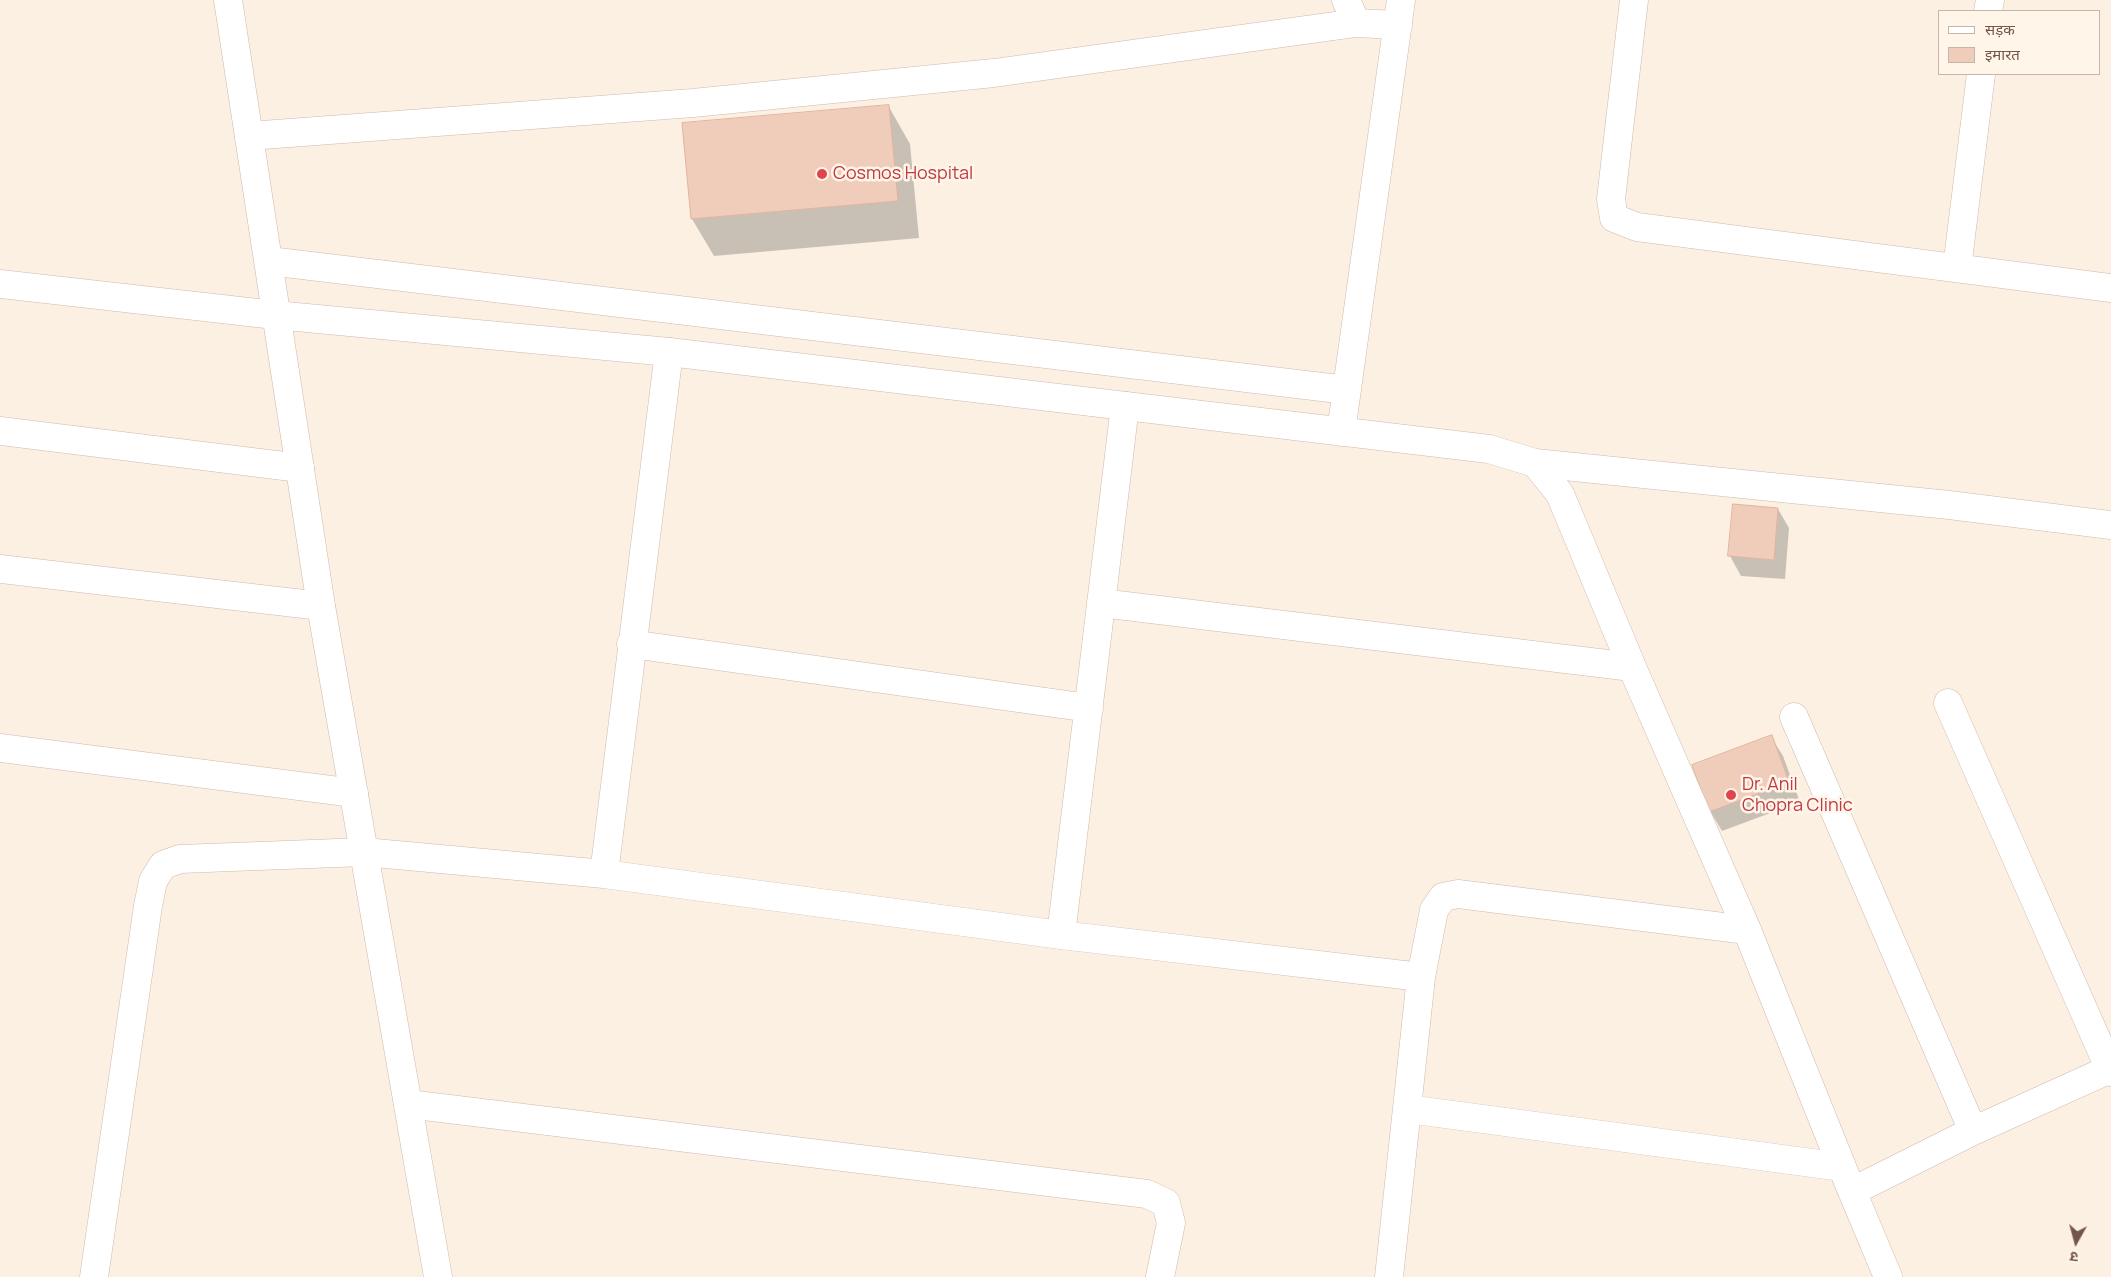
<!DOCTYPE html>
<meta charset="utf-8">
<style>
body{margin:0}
#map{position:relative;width:2111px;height:1277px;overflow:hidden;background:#fcf0e3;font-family:Manrope,"Noto Sans Devanagari",sans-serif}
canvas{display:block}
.legend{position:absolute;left:1938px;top:10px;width:162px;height:65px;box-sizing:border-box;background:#fff5e9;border:1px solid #c7b5a9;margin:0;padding:6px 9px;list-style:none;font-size:15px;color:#73554a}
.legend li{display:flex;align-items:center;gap:10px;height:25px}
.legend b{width:25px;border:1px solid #c7b5a9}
.north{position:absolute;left:2051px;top:1217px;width:50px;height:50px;-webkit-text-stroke:4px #fff5e9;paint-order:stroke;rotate:187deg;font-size:14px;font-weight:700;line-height:20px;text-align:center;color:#73554a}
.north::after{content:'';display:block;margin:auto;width:18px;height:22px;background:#73554a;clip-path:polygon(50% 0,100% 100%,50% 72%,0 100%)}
</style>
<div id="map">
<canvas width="2111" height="1277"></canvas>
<ul class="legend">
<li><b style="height:6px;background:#fff"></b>सड़क</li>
<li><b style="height:14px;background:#f0cdbb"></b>इमारत</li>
</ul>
<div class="north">उ</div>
</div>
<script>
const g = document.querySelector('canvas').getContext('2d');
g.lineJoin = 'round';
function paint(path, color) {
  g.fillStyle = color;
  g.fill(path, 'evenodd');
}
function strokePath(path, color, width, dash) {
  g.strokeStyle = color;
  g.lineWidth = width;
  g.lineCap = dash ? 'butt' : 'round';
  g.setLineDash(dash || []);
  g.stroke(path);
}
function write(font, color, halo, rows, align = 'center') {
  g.font = font + ' Manrope,sans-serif';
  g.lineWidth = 5;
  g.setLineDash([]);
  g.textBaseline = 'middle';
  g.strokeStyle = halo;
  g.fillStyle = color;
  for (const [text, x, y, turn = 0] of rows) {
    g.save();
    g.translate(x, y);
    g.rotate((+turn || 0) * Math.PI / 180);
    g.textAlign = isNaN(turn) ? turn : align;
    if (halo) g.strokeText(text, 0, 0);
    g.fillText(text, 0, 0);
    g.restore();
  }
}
const shadow = new Path2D(`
 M889 107 910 144 919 238 714 256 692 219Z
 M1778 509 1789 528 1785 579 1741 576 1730 556Z
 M1771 737 1783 756 1800 802 1722 831 1710 811Z`);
const building = new Path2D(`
 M889 105 898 201 691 219 682 123Z
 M1733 504 1778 508 1774 560 1728 556Z
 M1772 735 1789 782 1709 812 1692 765Z`);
const minor = new Path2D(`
 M1346 0 1356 23
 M1634 0 1611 199 1614 218 1637 227 2111 288
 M1988 11 1990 0
 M249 136 693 103 994 73 1356 23 1398 25
 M1957 268 1981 74
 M0 284 275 315
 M0 431 300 468
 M1535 463 1949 505 2111 525
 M0 569 321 606
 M1101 603 1632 667
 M631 644 1089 708
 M1948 703 2111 1072
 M1794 717 1973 1131
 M0 748 354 793
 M604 874 669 352
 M1061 935 1125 406
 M408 1104 1147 1194 1166 1203 1171 1223 1160 1277
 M1408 1109 1842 1167
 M1853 1191 1973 1131 2110 1069
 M94 1277 148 906 153 881 163 865 180 859 364 852 604 874 1061 935 1421 977
 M1389 1277 1421 977 1434 910 1443 897 1458 894 1747 930`);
const tertiary = new Path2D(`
 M228 0 321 606 438 1277
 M269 261 1347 390
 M275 315 669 352 1489 449 1535 463 1560 494 1632 667 1747 930 1842 1167 1888 1277
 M1341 432 1401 0`);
const markers = [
 [822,174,6,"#e0444e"],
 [1731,795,6,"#e0444e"]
];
const healthNames = [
 ["Cosmos Hospital",833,174],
 ["Dr. Anil",1742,785],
 ["Chopra Clinic",1742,806]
];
paint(shadow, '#0003');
paint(building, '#f0cdbb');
strokePath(building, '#e3b29c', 1);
strokePath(minor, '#cfb9ad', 29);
strokePath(tertiary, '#cfb9ad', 29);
strokePath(minor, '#fff', 28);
strokePath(tertiary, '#fff', 28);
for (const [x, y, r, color] of markers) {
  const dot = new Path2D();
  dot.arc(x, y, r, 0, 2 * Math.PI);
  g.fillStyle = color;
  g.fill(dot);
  strokePath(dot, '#fff5e9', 2);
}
write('18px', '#be3a42', '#fff5e9', healthNames, 'left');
</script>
